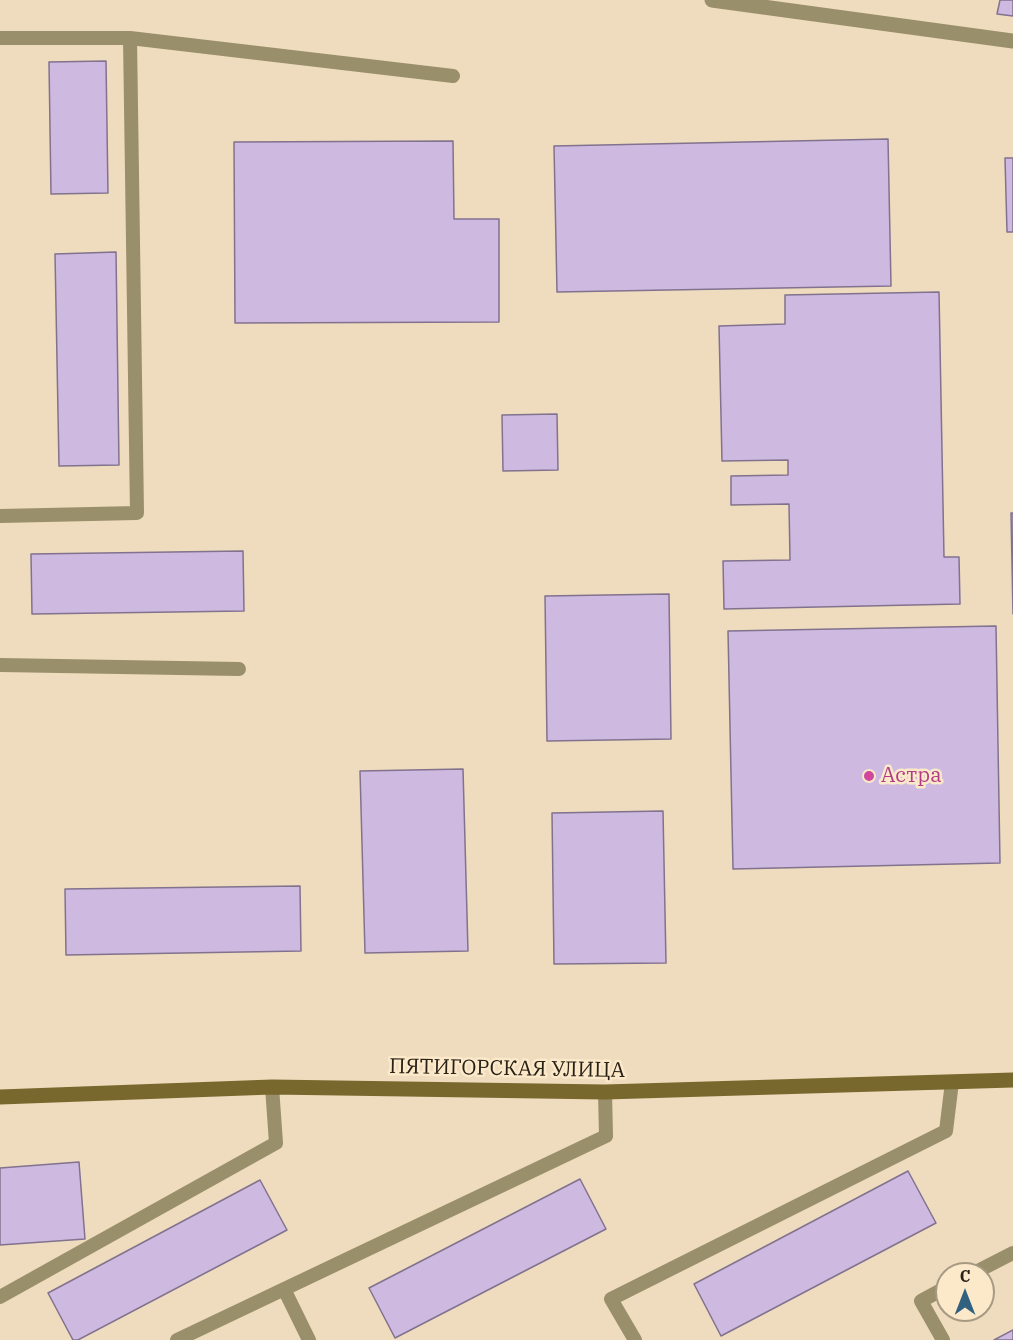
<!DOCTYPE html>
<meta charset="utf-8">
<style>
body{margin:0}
#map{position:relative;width:1013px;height:1340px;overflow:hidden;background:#efdcbe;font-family:"IBM Plex Serif",serif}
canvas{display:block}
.north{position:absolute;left:935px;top:1262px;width:60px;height:60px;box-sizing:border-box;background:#fce9ca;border:2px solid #a79982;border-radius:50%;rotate:0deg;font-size:16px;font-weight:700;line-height:24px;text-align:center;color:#282116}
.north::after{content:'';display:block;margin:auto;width:21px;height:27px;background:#31617f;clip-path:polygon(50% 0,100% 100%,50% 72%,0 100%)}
</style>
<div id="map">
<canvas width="1013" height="1340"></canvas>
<div class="north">С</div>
</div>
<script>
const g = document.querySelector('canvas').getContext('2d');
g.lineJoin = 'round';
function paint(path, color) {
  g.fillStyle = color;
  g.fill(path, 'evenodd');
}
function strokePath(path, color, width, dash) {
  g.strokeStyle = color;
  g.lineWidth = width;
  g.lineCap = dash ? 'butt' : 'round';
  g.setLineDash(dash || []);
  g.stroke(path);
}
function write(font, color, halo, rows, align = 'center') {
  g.font = font + ' "IBM Plex Serif",serif';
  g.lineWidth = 5;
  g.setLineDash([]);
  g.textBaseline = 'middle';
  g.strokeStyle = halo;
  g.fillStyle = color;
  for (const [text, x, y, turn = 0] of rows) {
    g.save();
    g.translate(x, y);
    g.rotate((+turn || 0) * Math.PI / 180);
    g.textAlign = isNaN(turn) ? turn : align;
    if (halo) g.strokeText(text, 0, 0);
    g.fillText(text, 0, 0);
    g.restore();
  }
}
const building = new Path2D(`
 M1000 0H1013V16L997 14Z
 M106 61 108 193 51 194 49 62Z
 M888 139 891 286 557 292 554 146Z
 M453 141 454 219H499V322L235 323 234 142Z
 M1005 158H1013V232H1007Z
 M116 252 119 465 59 466 55 254Z
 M939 292 944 557H959L960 604 724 609 723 561 790 560 789 504 731 505V476L788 475V460L722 461 719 326 785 324V295Z
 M557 414 558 470 503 471 502 415Z
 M1011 513H1013V614Z
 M243 551 244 611 32 614 31 554Z
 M669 594 671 739 547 741 545 596Z
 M996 626 1000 863 733 869 728 631Z
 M463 769 468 951 365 953 360 771Z
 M663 811 666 963 554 964 552 813Z
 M300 886 301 951 66 955 65 889Z
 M79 1162 85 1239 0 1245V1168Z
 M908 1171 936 1223 721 1336 694 1284Z
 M580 1179 606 1229 395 1338 369 1288Z
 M260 1180 287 1230 78 1340H73L48 1293Z
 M1013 1330V1340H994Z`);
const service = new Path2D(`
 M0 38H130L137 513 0 516
 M130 38 453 76
 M0 665 239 669
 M972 1274 1013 1253
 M284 1289 309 1340
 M0 1297 276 1143 272 1087
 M177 1340 606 1136 605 1092
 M635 1340 611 1299 946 1131 952 1082
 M943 1340 921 1301 947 1287`);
const minor = new Path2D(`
 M712 0 1013 41`);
const secondary = new Path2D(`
 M0 1097 272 1087 605 1092 1013 1080`);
const markers = [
 [869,776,6,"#d1479c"]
];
const hotelNames = [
 ["Астра",881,776]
];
const streetNames = [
 ["ПЯТИГОРСКАЯ УЛИЦА",507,1069,1]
];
paint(building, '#ceb9e0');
strokePath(building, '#81728e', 1.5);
strokePath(service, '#998f6a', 14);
strokePath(minor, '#998f6a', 15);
strokePath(secondary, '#78682d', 15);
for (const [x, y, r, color] of markers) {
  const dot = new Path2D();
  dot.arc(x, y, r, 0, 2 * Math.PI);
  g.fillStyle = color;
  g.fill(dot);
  strokePath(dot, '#fce9ca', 2);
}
write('21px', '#b23c85', '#fce9ca', hotelNames, 'left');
write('21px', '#282116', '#fce9ca', streetNames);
</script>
